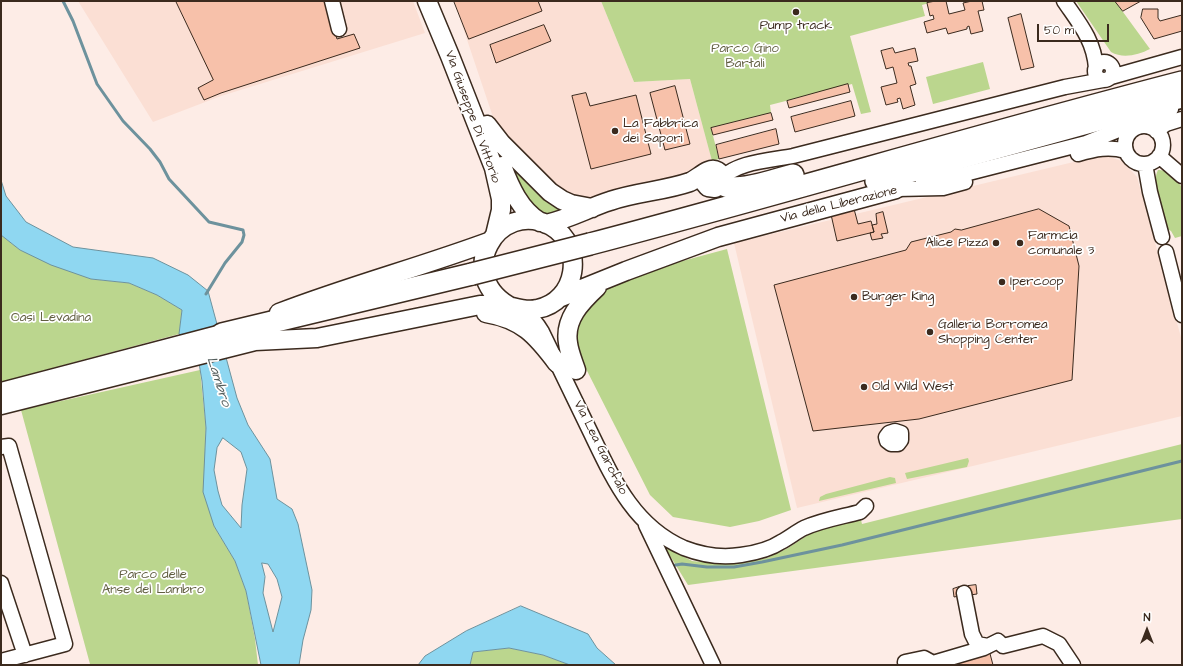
<!DOCTYPE html>
<style>
body{margin:0}
#map{position:relative;width:1183px;height:666px;overflow:hidden;background:#fdece6;font-family:"Architects Daughter",sans-serif}
canvas{display:block}
.frame{position:absolute;inset:0;border:2px solid #3b2a1e;pointer-events:none}
.north{position:absolute;left:1127px;top:610px;width:40px;height:40px;-webkit-text-stroke:3px #fff;paint-order:stroke;rotate:0deg;font-size:11px;font-weight:700;line-height:16px;text-align:center;color:#3b2a1e}
.north::after{content:'';display:block;margin:auto;width:14px;height:18px;background:#3b2a1e;clip-path:polygon(50% 0,100% 100%,50% 72%,0 100%)}
.scale{position:absolute;left:1037px;top:24px;width:72px;height:18px;box-sizing:border-box;border:2px solid #3b2a1e;border-top:0;padding-left:5px;font-size:12px;line-height:14px;white-space:nowrap;color:#3b2a1e;-webkit-text-stroke:3px #fff;paint-order:stroke}
</style>
<div id="map">
<canvas width="1183" height="666"></canvas>
<div class="frame"></div>
<div class="north">N</div>
<div class="scale">50 m</div>
</div>
<script>
const g = document.querySelector('canvas').getContext('2d');
g.lineJoin = 'round';
function paint(path, color) {
  g.fillStyle = color;
  g.fill(path, 'evenodd');
}
function strokePath(path, color, width, dash) {
  g.strokeStyle = color;
  g.lineWidth = width;
  g.lineCap = dash ? 'butt' : 'round';
  g.setLineDash(dash || []);
  g.stroke(path);
}
function write(font, color, halo, rows, align = 'center') {
  g.font = font + ' "Architects Daughter",sans-serif';
  g.lineWidth = 3.5;
  g.setLineDash([]);
  g.textBaseline = 'middle';
  g.strokeStyle = halo;
  g.fillStyle = color;
  for (const [text, x, y, turn = 0] of rows) {
    g.save();
    g.translate(x, y);
    g.rotate((+turn || 0) * Math.PI / 180);
    g.textAlign = isNaN(turn) ? turn : align;
    if (halo) g.strokeText(text, 0, 0);
    g.fillText(text, 0, 0);
    g.restore();
  }
}
const built = new Path2D(`
 M78 1H413L425 33 221 96 153 122Z
 M454 1H601L634 82 690 79 714 168 607 199H575L544 183 494 120Z
 M1103 155 1122 161 1137 177 1182 341V416L797 508 734 243Z`);
const green = new Path2D(`
 M601 1H936L922 5 925 16 850 36 871 112 861 114 852 84 770 105 771 113 711 128 719 159 712 161 690 79 634 82Z
 M1076 1H1115L1150 49C1138 55 1123 59 1111 52Z
 M983 62 990 89 933 104 926 77Z
 M509 164C528 184 542 203 569 213L544 217 525 199Z
 M1158 170C1169 169 1176 180 1182 187V236L1175 238 1171 231 1165 228C1162 214 1151 182 1158 170Z
 M1 235 20 250 91 279 129 283 157 295 182 310 179 334 1 382Z
 M727 249 791 510 759 521 730 527 673 517 650 495 580 357 577 337 581 316 612 280Z
 M200 370 206 428 205 449 214 526 235 561 246 591 255 639 258 665H79L90 664 21 410Z
 M1182 444V519L688 585 664 546 692 561 712 563H742L767 558 788 548 814 531 860 516 862 524Z
 M968 458 969 461 967 467 907 479 905 473Z
 M890 477 895 478 896 483 819 501 820 497 826 494Z
 M509 648 543 655 570 665H470L473 652Z`);
const water = new Path2D(`
 M1 180 6 196 26 222 73 247 153 258 188 275 208 291 237 398 248 425 270 459 277 499 292 509 298 524 312 590 311 610 303 640 299 665H261L246 591 235 561 214 526 203 492 206 428 202 381 197 351 179 334 182 310 157 295 129 283 91 279 51 265 20 250 1 235ZM223 438 241 452 247 469 242 505 241 528 222 505 218 491 214 470 217 448ZM262 563 268 564 277 579 282 597 273 632 263 593 265 577Z
 M521 606 588 634 597 648 616 665H570L543 655 509 648 473 652 470 665H418L425 656 466 631Z`);
const stream = new Path2D(`
 M63 1 73 21 97 84 123 121 150 149 160 162 169 179 209 222 243 230 244 235 242 242 225 263 206 294
 M670 566 682 564 707 567H734L762 562 842 545 1182 461`);
const building = new Path2D(`
 M176 1H326L337 39 354 34 360 48 221 93 204 100 198 88 213 80Z
 M454 1H538L542 11 469 39Z
 M936 1H946L949 14 965 10 963 3 972 1H982L984 10 978 11 983 31 971 34 969 26 967 27V29L948 34 946 28 927 33 924 22 934 19 933 15 930 16 927 3Z
 M1115 1H1141L1123 11Z
 M1143 9H1158V18L1160 21 1182 15V31L1154 39 1141 18Z
 M1021 14 1034 67 1021 70 1008 18Z
 M544 25 551 41 496 63 490 45Z
 M893 48 895 53 915 48 918 61 908 63 909 66H911L916 84 910 86 915 105 903 109 900 98 897 99 898 102 886 105 881 87 897 83 893 67 886 69 881 51Z
 M848 84 850 92 789 108 787 101Z
 M675 86 690 144 665 150 650 93Z
 M586 93 590 106 636 95 651 154 591 169 572 96Z
 M851 101 855 116 795 132 791 117Z
 M771 113 773 120 713 135 711 128Z
 M776 129 779 144 719 159 716 145Z
 M853 205 858 224 871 221 874 232 837 241 830 210Z
 M1039 209 1069 226 1079 266 1072 380 919 419 813 431 774 285 906 250 911 242 951 232 955 229 961 230Z
 M883 212 888 233 881 234 883 238 872 240 870 233 874 232 872 225 877 224 876 214Z
 M976 585 977 594 970 595 968 586Z
 M959 587V596L954 597 953 589Z
 M989 650 993 665H933Z`);
const minor = new Path2D(`
 M332 1 339 29
 M1064 1C1079 23 1094 40 1096 68
 M1095 71a9 9 0 1 1 18 0a9 9 0 1 1-18 0Z
 M1111 77 1182 57
 M1125 145a19 19 0 1 1 38 0a19 19 0 1 1-38 0Z
 M1156 131 1166 124 1182 119
 M1078 154C1095 149 1109 146 1126 151
 M1159 156 1182 176
 M1145 164 1150 192 1162 237
 M922 178 953 177 1086 143 1171 109
 M722 180C732 162 774 160 793 156L1065 87 1103 80
 M896 189 943 188 965 182
 M1166 252 1182 315
 M522 310C531 316 537 323 542 332 557 363 572 394 587 425 611 474 631 525 684 548 702 555 722 558 741 555 755 553 769 550 781 542 789 538 796 532 804 528 822 520 841 517 860 512L866 506
 M895 431 901 433V440L898 444H891L887 441 886 437 889 433Z
 M1 447 9 446 65 644 1 661
 M646 525 713 665
 M1 583 25 655
 M964 593 972 634 977 644 988 646
 M905 662 924 658 933 663 984 648 998 641 1003 646 1043 636 1059 644 1073 665`);
const major = new Path2D(`
 M427 1 450 56 494 168 501 199V210L495 235
 M487 125 501 143 550 192 562 200 571 204 592 208
 M502 166C510 187 520 210 540 222
 M546 224C569 219 588 208 610 201 636 192 664 191 690 182 698 179 709 166 717 171 725 176 722 185 715 188L708 187 703 181 704 174
 M559 298 626 271 718 237 896 189
 M279 313C349 286 421 267 491 241
 M486 313C522 319 536 335 557 363
 M576 370C573 361 569 352 568 343 564 319 581 302 597 287
 M1 392 222 334 235 330
 M1 405 255 341 317 338 480 305C488 305 496 304 504 305 515 307 525 312 537 309 577 302 586 246 551 226 498 197 451 277 513 308`);
const highway = new Path2D(`
 M876 181 1182 97
 M721 182C730 197 779 178 793 175
 M590 244C788 192 984 133 1182 82
 M222 334 472 274`);
const highwayBridge = new Path2D(`
 M472 274 590 244`);
const markers = [
 [796,12,4,"#3b2a1e"],
 [615,131,4,"#3b2a1e"],
 [996,243,4,"#3b2a1e"],
 [1020,243,4,"#3b2a1e"],
 [1002,282,4,"#3b2a1e"],
 [854,297,4,"#3b2a1e"],
 [930,332,4,"#3b2a1e"],
 [864,387,4,"#3b2a1e"]
];
const poiNames = [
 ["Pump track",796,26,"center"],
 ["La Fabbrica",623,124],
 ["dei Sapori",623,139],
 ["Farmcia",1028,236],
 ["comunale 3",1028,251],
 ["Alice Pizza",988,243,"right"],
 ["Ipercoop",1010,282],
 ["Burger King",862,297],
 ["Galleria Borromea",938,325],
 ["Shopping Center",938,340],
 ["Old Wild West",872,387]
];
const parkNames = [
 ["Parco Gino",745,49],
 ["Bartali",745,64],
 ["Oasi Levadina",51,318],
 ["Parco delle",153,575],
 ["Anse del Lambro",153,590]
];
const streetNames = [
 ["Via Giuseppe Di Vittorio",472,117,70],
 ["Via della Liberazione",839,205,-14],
 ["Via Lea Garofalo",600,448,63]
];
const waterNames = [
 ["Lambro",218,382,72]
];
paint(built, '#fbdfd4');
paint(green, '#bbd68e');
paint(water, '#8fd7f1');
strokePath(water, '#6d929d', 1);
strokePath(stream, '#6d929d', 3);
paint(building, '#f7c1aa');
strokePath(building, '#3b2a1e', 1);
strokePath(minor, '#3b2a1e', 17);
strokePath(major, '#3b2a1e', 21);
strokePath(highway, '#3b2a1e', 24);
strokePath(minor, '#fff', 14);
strokePath(major, '#fff', 18);
strokePath(highway, '#fff', 21);
strokePath(highwayBridge, '#3b2a1e', 24, []);
strokePath(highwayBridge, '#fff', 21);
for (const [x, y, r, color] of markers) {
  const dot = new Path2D();
  dot.arc(x, y, r, 0, 2 * Math.PI);
  g.fillStyle = color;
  g.fill(dot);
  strokePath(dot, '#fff', 1.5);
}
write('13px', '#3b2a1e', '#fff', poiNames, 'left');
write('13px', '#615e40', '#fff', parkNames);
write('13px', '#3b2a1e', '#fff', streetNames);
write('italic 14px', '#545e5d', '#fff', waterNames);
</script>
